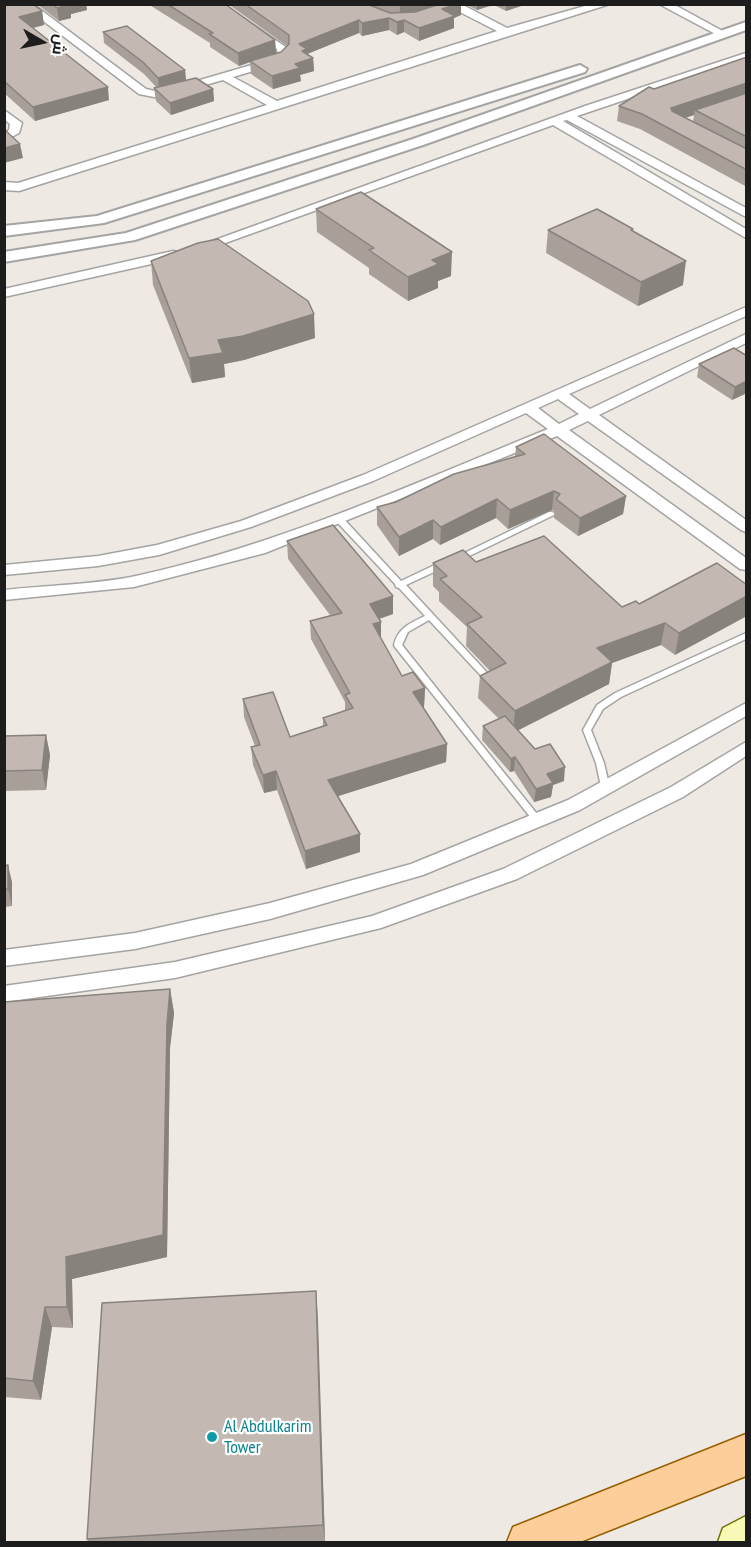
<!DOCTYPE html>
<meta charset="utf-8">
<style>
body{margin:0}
#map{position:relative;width:751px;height:1547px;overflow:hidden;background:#eeeae3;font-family:"PT Sans Narrow",Cairo,sans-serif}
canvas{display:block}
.frame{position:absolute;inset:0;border:6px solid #1d1d1d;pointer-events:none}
.north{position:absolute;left:12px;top:12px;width:60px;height:60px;-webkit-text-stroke:4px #fff;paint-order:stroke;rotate:99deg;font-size:16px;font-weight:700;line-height:24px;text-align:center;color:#1d1d1d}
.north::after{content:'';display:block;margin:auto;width:21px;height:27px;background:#1d1d1d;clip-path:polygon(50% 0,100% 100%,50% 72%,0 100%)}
</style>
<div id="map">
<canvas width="751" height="1547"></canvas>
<div class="frame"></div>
<div class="north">ش</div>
</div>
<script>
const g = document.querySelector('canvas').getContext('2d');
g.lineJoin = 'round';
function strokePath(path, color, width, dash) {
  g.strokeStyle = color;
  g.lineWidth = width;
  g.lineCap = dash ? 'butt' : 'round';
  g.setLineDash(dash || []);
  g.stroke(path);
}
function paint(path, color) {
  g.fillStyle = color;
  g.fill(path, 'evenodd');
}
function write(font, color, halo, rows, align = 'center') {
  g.font = font + ' "PT Sans Narrow",sans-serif';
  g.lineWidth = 4.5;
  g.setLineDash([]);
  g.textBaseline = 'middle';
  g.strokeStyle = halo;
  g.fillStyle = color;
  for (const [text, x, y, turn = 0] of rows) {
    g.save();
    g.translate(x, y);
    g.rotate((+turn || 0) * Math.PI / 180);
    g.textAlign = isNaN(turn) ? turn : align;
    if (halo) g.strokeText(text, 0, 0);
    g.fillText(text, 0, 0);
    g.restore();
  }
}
const service = new Path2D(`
 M549 512H552L556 514 459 561H453L452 559Z
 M336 517H342L401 581 441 562H447L448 564 447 566 406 585 492 678 488 681 485 680 429 620 408 632 402 645 541 819 543 821 541 823H535L395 647 394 645C398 628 410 623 425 616L399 588 396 587 395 584 336 521 335 519Z
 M746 633V639L621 697 603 709 591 730 604 763 610 789 608 791H602L596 763 583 730 597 705 615 693Z`);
const minor = new Path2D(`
 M21 4H33L146 89 159 92 272 59 278 54 277 49 210 4H223L287 48 288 55 280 63 233 77 277 101 497 31 452 8V4H461L507 28 592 4H610L19 191 4 190V182L18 183 267 105 223 80 159 98 139 94Z
 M659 4H673L728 34 719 36Z
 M746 53V59L577 116 746 208V217L567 120 563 121 746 229V238L553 125 203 251 199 252 193 248 585 106Z
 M4 110 22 123 19 133 4 141V133L9 130 10 124 4 119Z
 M173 251 178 252V258L4 297V289Z
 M746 307V316L569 394 590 409 746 334V343L599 415 746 520V532L741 530 588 421 569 430 746 558V570L740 569 557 436 265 553 134 587 4 600V590C47 585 94 585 136 576 279 545 413 484 548 429L526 413 373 481 251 527 159 555 98 566 4 575V565L98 556 157 545 241 521 363 475ZM558 399 579 414 559 424 538 408Z
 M746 703V716L580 810 423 875 270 919 135 949 4 966V950L135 933 270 903 411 864 568 800Z
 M746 742V756L683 797 517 879 381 928 175 978 4 1002V986L175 962 372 916 503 869 671 787Z`);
const tertiary = new Path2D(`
 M746 22V30L423 145 135 240 4 262V252L126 233 413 139Z
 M580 65 587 69 585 72 104 223 4 236V226L97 216Z`);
const secondary = new Path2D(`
 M746 1516V1542H718L723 1528Z`);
const primary = new Path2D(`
 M746 1434V1476L580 1542H507L513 1527Z`);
const wall = new Path2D(`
 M4 4 42 11 44 25 32 28 109 100 35 121 4 93Z
 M37 4H86L87 10 71 14V18L59 21Z
 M148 4H225L275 40 276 53 281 52 287 46 228 4H461V15L454 18V28L419 41 404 32 397 35 389 30 362 36 359 33 307 54 313 58 314 71 300 75 301 81 273 89 251 74 250 62 239 66 210 47V43Z
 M468 4H527L506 11 494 5 477 10 469 6Z
 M103 32 185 70 186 80 213 89 214 101 171 115 156 101 154 88H157L144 74 104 43Z
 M747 57V187L640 129 617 121 619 106 654 89ZM694 115 693 122 685 118Z
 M316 209 451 276 438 281V288L408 301 369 274V268L317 232Z
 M633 229V231L683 285 638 306 546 253 548 230Z
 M151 261 315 338 244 360 224 364 225 377 192 383 153 285Z
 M747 356V393L732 400 697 377 699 364Z
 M516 447 626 496 623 514 578 536 554 518V511L552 510 508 529 496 518 440 545 433 539 399 556 377 525V507L396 502 515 456Z
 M287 541 393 614 379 619 381 622V638L402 676 425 688 424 707H423L447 744 446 762 338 796 360 834V852L306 869 277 790 264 793 253 765 251 747 255 746 244 717 243 699 290 737 323 726V718L345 711V702L311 639 310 621 330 615 288 559Z
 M476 562 622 607 639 604 717 563 675 655 661 645 612 663 609 684 518 730 564 781 553 785 551 797 534 802 514 771 510 772 482 740 483 726 499 719 478 698 480 676 490 671 466 646 467 627 439 601V592L433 586V563Z
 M46 735 50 755 46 790 4 791V736Z
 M4 866 12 882V906L4 907Z
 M170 989 174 1013 170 1048 167 1257 72 1279 73 1328 52 1327 41 1400 4 1397V1002Z
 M316 1291 325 1542H88L87 1539Z`);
const shadedWall = new Path2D(`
 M66 4H86L87 10 71 14V18L59 21 57 8Z
 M403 4H456L400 18V5Z
 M457 4H461V15L454 18V28L419 41V28L442 9Z
 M477 4H494L477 10Z
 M506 4H527L506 11Z
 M42 11 44 25 21 31 19 17Z
 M389 18V30L362 36V23Z
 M359 20V33L307 54V60L313 58 314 71 300 75 301 81 273 89 272 76 299 44Z
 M404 20V32L397 35V22Z
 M275 40 276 53 239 66 238 53Z
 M185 70 186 82 159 90 158 78Z
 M747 83V97L695 110 694 115 669 123 671 108Z
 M108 87 109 100 35 121 33 107Z
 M213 89 214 101 171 115 170 103Z
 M20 144 23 158 4 163V148Z
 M452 252 451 276 438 281V288L408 301V277L432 260Z
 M686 261 683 285 638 306 641 282Z
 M314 314 315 338 244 360 224 364 225 377 192 383 189 358 218 340Z
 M747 381V393L732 400 735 387Z
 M554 491 552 510 508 529 510 510Z
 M626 496 623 514 578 536 580 518Z
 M497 499 496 518 440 545 441 527Z
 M433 520V539L399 556V537Z
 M393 596V614L370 622V604Z
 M747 596V616L675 655 679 633Z
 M381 622V641L373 624Z
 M665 623 661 645 612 663 609 684 513 733 515 711 597 648Z
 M425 688 424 707 413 710V692Z
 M46 735 50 755 46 790 42 770Z
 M447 744 446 762 329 799 328 780Z
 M515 757 514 771 510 772 511 759Z
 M565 767 564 781 553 785 551 797 534 802 536 789 547 774Z
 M276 771 277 790 264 793 263 775Z
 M360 834V852L306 869 305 851Z
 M8 865 12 882V906L8 889Z
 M170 989 174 1013 170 1048 167 1257 72 1279 73 1328 67 1307 66 1257 167 1024Z
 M316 1291 318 1320 325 1542 323 1525Z
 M45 1307 52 1327 41 1400 33 1381Z`);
const building = new Path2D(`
 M4 4H33L42 11 19 17 108 87 33 107 4 81Z
 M53 4H69V5L57 8Z
 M167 4H225L275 40 238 53 209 34 213 33Z
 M245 4H367L390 13 415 12 440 4H457L442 9 455 16 419 28 404 20 397 22 389 18 362 23 359 20 299 44 307 49 302 51 313 58 295 64 300 68 272 76 250 61 281 52 289 44V35Z
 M127 26 185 70 158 78 143 62 103 32Z
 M747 57V83L671 108 672 111 747 149V170L642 114 619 106 649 87 654 89Z
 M196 78 213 89 170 103 154 88Z
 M747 93V137L695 110Z
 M4 129 20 144 4 148Z
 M361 192 452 252 432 260 439 264 408 277 369 250 374 248 316 209Z
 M597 209 633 229 631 230 686 261 641 282 548 230Z
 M218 239 308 301 314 314 243 336 218 340 223 353 189 358 151 261 198 243Z
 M734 348 747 356V381L735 387 699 364Z
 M544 434 626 496 580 518 556 499 560 494 554 491 510 510 497 499 441 527 433 520 399 537 377 507 396 502 454 474 525 454 516 447Z
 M333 525 393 596 370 604 381 622 373 624 402 676 413 672 425 688 413 692 447 744 328 780 360 834 305 851 276 771 263 775 251 747 260 745 243 699 273 692 290 737 327 725 323 718 353 708 345 695 350 693 310 621 342 613 287 541Z
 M544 536 622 607 636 601 639 604 717 563 747 585V596L679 633 665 623 597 648 612 662 515 711 480 676 506 663 467 624 482 617 440 579 447 576 433 563 463 550 476 562Z
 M505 716 535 749 550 744 565 767 547 774 553 783 536 789 515 757 511 759 483 726Z
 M46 735 42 770 4 771V736Z
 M8 865V889L4 890V866Z
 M170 989 167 1024 163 1235 66 1257 67 1307H45L33 1381 4 1378V1002Z
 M316 1291 323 1525 87 1539 102 1303Z`);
const markers = [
 [212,1437,6,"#0f9aa8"]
];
const nearCulturenames = [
 ["Al Abdulkarim",224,1427],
 ["Tower",224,1448]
];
strokePath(service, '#a4a4a4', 3);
strokePath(minor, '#a4a4a4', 3);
strokePath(tertiary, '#a4a4a4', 4);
strokePath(secondary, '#6c7404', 3);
strokePath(primary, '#965f00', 3);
paint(service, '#fff');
paint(minor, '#fff');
paint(tertiary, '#fff');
paint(secondary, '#f9f9b6');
paint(primary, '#fcce9a');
paint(wall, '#a89f99');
paint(shadedWall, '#88827d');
paint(building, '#c3b9b2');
strokePath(building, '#88827d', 1.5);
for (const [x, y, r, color] of markers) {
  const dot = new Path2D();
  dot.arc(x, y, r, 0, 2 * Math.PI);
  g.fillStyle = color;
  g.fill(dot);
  strokePath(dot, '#fff', 2);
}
write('18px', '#0d838f', '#fff', nearCulturenames, 'left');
</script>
